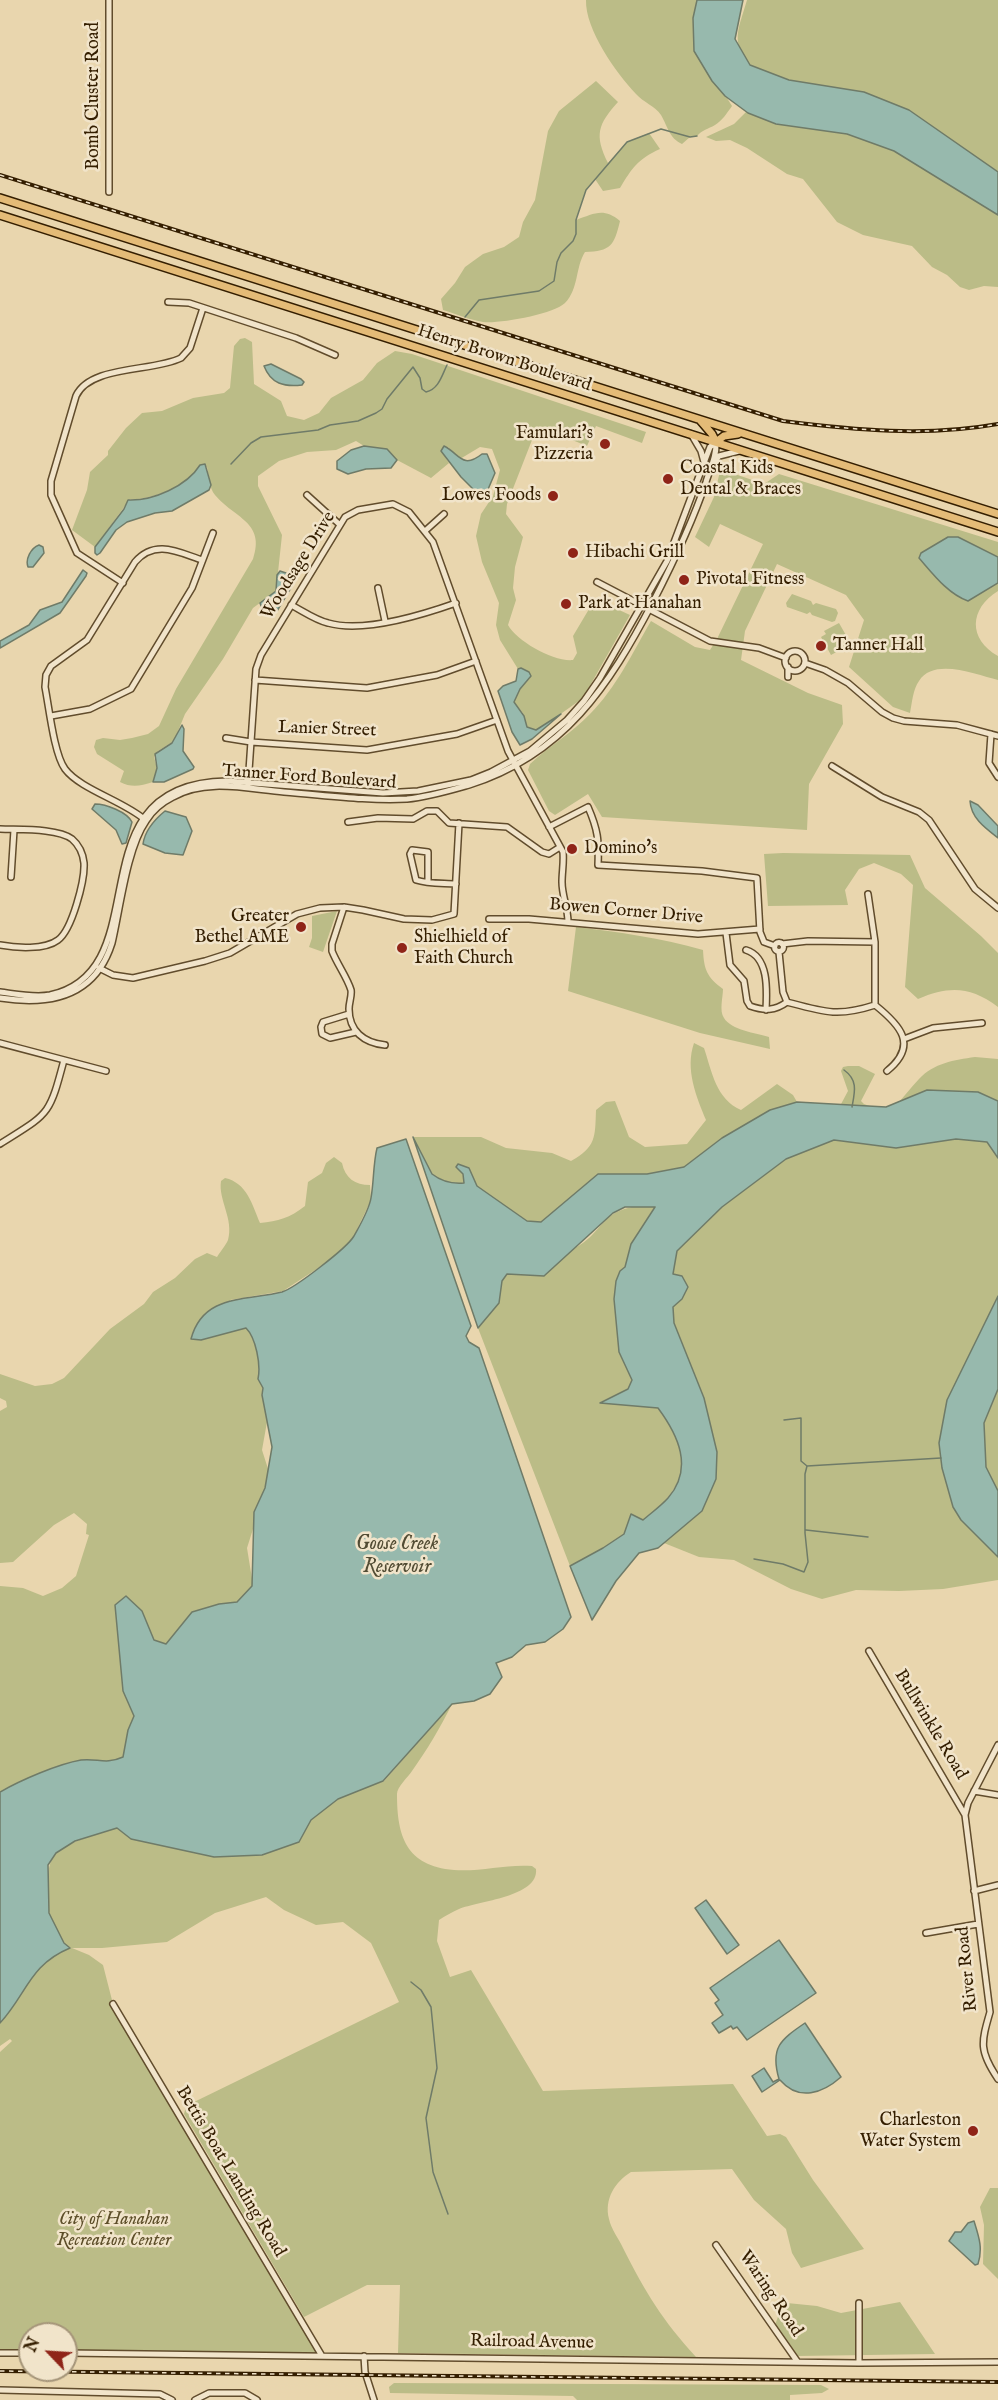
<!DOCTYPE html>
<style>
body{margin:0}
#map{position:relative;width:998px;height:2400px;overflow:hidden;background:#e9d6ae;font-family:"IM FELL English",serif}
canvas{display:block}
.north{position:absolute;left:18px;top:2322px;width:60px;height:60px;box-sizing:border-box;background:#f1e4ca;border:2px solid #a59579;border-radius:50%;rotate:295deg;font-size:16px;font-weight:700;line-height:24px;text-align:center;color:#341e00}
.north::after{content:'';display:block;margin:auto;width:21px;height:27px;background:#8f2418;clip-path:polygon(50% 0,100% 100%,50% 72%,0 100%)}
</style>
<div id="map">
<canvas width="998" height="2400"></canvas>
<div class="north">N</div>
</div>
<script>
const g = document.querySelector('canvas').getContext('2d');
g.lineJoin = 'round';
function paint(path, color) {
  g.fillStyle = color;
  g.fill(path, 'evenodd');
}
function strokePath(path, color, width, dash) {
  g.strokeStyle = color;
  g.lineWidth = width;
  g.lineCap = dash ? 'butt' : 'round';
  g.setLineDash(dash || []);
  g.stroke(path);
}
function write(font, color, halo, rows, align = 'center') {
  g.font = font + ' "IM FELL English",serif';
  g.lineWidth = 5;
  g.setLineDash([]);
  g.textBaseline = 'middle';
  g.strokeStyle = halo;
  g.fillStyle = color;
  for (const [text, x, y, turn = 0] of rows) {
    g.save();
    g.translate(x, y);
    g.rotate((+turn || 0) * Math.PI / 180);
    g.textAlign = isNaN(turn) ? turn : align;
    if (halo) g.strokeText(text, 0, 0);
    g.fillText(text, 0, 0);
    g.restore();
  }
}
const green = new Path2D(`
 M586 0H713L718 84 732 106C727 113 722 121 715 125 708 129 702 130 697 136L690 137 682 144C669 138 668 127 661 115 655 106 643 102 636 94 616 73 585 29 586 0Z
 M747 0H998V171L954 145 751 71C731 39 737 34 747 0Z
 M596 81 618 102C598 124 594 135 608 163L627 142 649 133 660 149C638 159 632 168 620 188L603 191 595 179 586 190 576 220C594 214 603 207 620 221 614 246 611 251 585 252 575 268 579 288 565 303 554 314 499 324 483 322 470 320 456 314 443 310L441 299 455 283 465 267 483 254 504 247 519 237 523 222 535 200 548 131 559 111Z
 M747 111 875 131 998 209V287L984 286 969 290 960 287 947 275 932 267 912 246 863 235 837 222 803 179 787 174 747 148 730 140 716 141 706 137 734 124Z
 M245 338 252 342 254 384 281 401 287 416 304 420 319 413 331 398 363 380 377 363 395 351 412 354 646 432 642 443 596 426 587 446 550 431 539 432 532 440 507 504 506 514 523 537 515 567 513 588 516 600 508 625C517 641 553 662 573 660L577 653 573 636 595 599 630 615 583 698 541 728 533 730 527 727 523 713 514 702 520 689 530 678 529 672 518 669 500 640 496 625 499 603 482 562 476 536 481 514 493 496 500 470 492 449 480 447 460 459 448 447 445 457 449 463 431 478 397 460 386 449 364 446 356 441 336 450 307 452 279 461 258 476V486L282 535 276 591 253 608 223 659 185 714 174 741 158 751 154 757 157 768 153 782C140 786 132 788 120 782L124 771 97 754 94 747 96 740 103 738 120 740 132 738 148 734 159 726 176 689 253 559C266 522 234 518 215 495 209 488 209 476 207 467L200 465C198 469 195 473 192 477 181 488 145 501 130 499L95 547 72 530 87 490 90 472 108 455V451L126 428 142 413 162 411 193 398 224 393 230 388 234 346 240 339Z
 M723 470 764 484 779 474 998 542V591C969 609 968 639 998 656V680C977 675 934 657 919 681 913 689 912 703 910 713L893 707 849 667 864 620 846 595 777 564 745 631 741 660 808 693 842 705 843 724 809 784 807 830 602 817 588 794 555 815 549 811 528 770 530 764C549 746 572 733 590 714 616 688 633 652 651 621L695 647 710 650 717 639 763 544 720 524 709 547 695 537 714 497 720 471Z
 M792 594 811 601 813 605 816 603 836 609 838 613 835 621 832 622 812 615 810 612 807 614 787 607 786 603Z
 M839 623 851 644 831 655 821 637 826 634 824 631Z
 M783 853 910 855 925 888 981 936 998 953V1007C970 986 949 986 918 999L905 987 913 885 901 874 874 863 859 869 845 890 848 905 768 906 764 854Z
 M337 911 323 952 309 947 312 938V916Z
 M576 927C619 932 661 938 703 950 704 970 707 977 723 989 723 997 719 1011 724 1018 731 1030 756 1033 769 1037L770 1049 700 1033 568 991Z
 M694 1043 704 1048C712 1072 716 1099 741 1110L777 1084 793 1095 797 1102 770 1110 722 1138 684 1167 647 1174H598L541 1222 527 1221 476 1186 468 1168 458 1164 463 1174 464 1183C453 1184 441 1181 432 1174L413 1137H481L506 1148 552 1153 571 1161C596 1147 595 1138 596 1110L606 1102 615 1101 629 1137 645 1147 687 1144 706 1120C696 1096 685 1069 694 1043Z
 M975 1057 998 1059V1101L978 1092 897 1104C905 1096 911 1087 919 1079 934 1063 954 1060 975 1057Z
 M848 1066H859L875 1074 861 1101 864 1104 875 1108 840 1106 848 1091 841 1071 843 1067Z
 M956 1139 987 1142 998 1158V1296L947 1400 942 1468 953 1507 961 1520 998 1557V1580L943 1589 899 1591 856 1590 822 1599 791 1589 734 1560 699 1557 664 1543 702 1511 704 1398 674 1323 673 1307 682 1299 673 1274 677 1251 722 1207 786 1159 834 1140 896 1148Z
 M334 1157 342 1163C345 1178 355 1185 370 1185L371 1200 353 1238 329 1261 283 1291 230 1300V1331L246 1328C256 1338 261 1365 258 1379L263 1388 262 1395 267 1422 262 1450 270 1475 247 1548 253 1585 245 1601 194 1611 145 1750 0 1809V1586L23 1588 43 1596 62 1588 76 1576 89 1535 86 1534 87 1524 74 1513 54 1525 13 1562 0 1563V1411L7 1407 6 1401 0 1398V1374L35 1386 52 1384 64 1378 110 1329 144 1304 153 1292 175 1278 195 1259 207 1253 217 1257C220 1252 226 1245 228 1240 234 1219 218 1200 221 1181L225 1178C247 1183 252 1204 260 1223 278 1221 290 1218 305 1206L308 1182 322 1173 326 1163Z
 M642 1206H655L631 1244 625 1267 620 1271 619 1352 632 1380 628 1389 601 1402 658 1407C667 1421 678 1435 682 1452 692 1503 607 1547 570 1566L478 1328 499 1303 502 1281 508 1273C529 1265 553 1259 573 1249 605 1233 599 1209 642 1206Z
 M998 1389V1491L986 1467 984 1423Z
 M452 1704C440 1728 427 1750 412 1771 408 1777 397 1787 397 1794 397 1836 406 1866 454 1870 480 1872 506 1864 532 1866L536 1869C539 1897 478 1901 459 1909 452 1912 445 1916 439 1920L437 1941 450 1977 471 1970 543 2091 733 2084 767 2136 780 2134 786 2137 813 2180 864 2249 801 2268 792 2253 786 2229 754 2200 732 2169 631 2172C615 2182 604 2199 609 2219 611 2229 619 2239 623 2248 645 2292 663 2321 696 2357L398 2353 400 2285H367L304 2317 184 2114 185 2110 192 2103 399 2002 371 1943 343 1922 316 1925 284 1910 266 1897 215 1913 167 1942 102 1948H72L89 1955 103 1965 113 2004 322 2356 66 2353V2334H30V2353H0V2052L12 2041 10 2039 0 2046V2023C26 1994 29 1965 69 1948 61 1940 51 1922 49 1911 47 1897 45 1863 56 1853 68 1842 101 1832 117 1828L131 1839 262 1855 299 1842 311 1820 338 1798 384 1781Z
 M990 2188H998V2279L983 2264 984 2225 980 2207Z
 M900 2302 935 2354 798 2356 775 2325 779 2314 787 2303 817 2306 841 2313Z
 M394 2383 821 2385 829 2389 822 2393 790 2395V2400H577L573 2396 390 2393 389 2387Z`);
const water = new Path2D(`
 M697 0H743L735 39 750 65 789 80 864 92 909 110 998 172V215L894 151 847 134 776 124 748 113 725 96 712 81 694 51 693 18Z
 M271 364 301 379 304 382 302 385C284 387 271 384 264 366Z
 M364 446 387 449 397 460 391 468 366 469 348 474 337 469V461L351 450Z
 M444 446C459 453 462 470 482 454H487L495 473 486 494 479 495 461 477 441 451Z
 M205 464 211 485 209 490 172 511 155 513 127 522 116 530 100 553 97 555 95 553V547L124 509 128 500C153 501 187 486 200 465Z
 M948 537H958L998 557V583L968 601C948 594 933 574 919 558L921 553Z
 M39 545 43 547 44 553 33 567H28C25 559 31 548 39 545Z
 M83 570 87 573 86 576 60 613 0 648V641L29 625 40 610 62 602Z
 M280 571 292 575 295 581 277 611 270 613 263 611 260 603 276 591 277 575Z
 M521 668 529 672 531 676 520 689 514 702 524 716 527 727 536 730 561 714 532 739 520 745 512 732 498 691 503 686 516 681 518 669Z
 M182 725 184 729 183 751 194 767 193 769 164 782H153L157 768 155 754 172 743Z
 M970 801 978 805 998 826V838C985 828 971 818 970 801Z
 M95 804C106 804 127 812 132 822L126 843 122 844 116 830 92 809Z
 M165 811 186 817 192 831 183 855 165 853 143 844C145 830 154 820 165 811Z
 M927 1090 978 1092 998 1101V1158L987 1142 956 1139 896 1148 834 1140 786 1159 722 1207 677 1251 673 1274 682 1276 688 1287 682 1299 673 1307 674 1323 704 1398 717 1452 716 1479 702 1511 658 1548 639 1553 616 1581 592 1620 570 1566 603 1548 624 1534 631 1514 643 1520C651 1513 661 1506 668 1498 694 1468 678 1435 658 1408L600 1403 628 1389 632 1380 619 1352 614 1299 616 1281 620 1271 625 1267 631 1244 655 1207H625L613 1213 544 1276 507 1274 502 1281 499 1303 478 1328 413 1137 432 1174C441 1181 453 1184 464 1183L463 1174 456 1167 458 1164 469 1168 477 1186 527 1221 541 1222 598 1174H647L684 1167 722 1138 770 1110 797 1102 886 1107Z
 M406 1139 471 1326 466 1336 469 1342 479 1348 571 1617 563 1629 545 1642 526 1645 512 1657 496 1663 502 1677 490 1694 474 1701 452 1704 383 1781 338 1799 311 1820 299 1842 262 1855 214 1857 131 1839 117 1828 75 1841 56 1853 48 1865 49 1913 64 1943 70 1948C29 1965 27 1994 0 2023V1792C21 1780 58 1764 81 1760 98 1758 105 1765 123 1757L128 1730 134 1716 123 1691 115 1605 126 1596 142 1611 154 1640 166 1644 192 1612 219 1604 237 1602 252 1586 254 1512 265 1488 272 1447 262 1395 263 1388 258 1379C261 1365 256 1338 246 1328L201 1340 191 1339C203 1294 245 1301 282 1292 295 1288 347 1248 354 1236 360 1225 369 1210 371 1198 374 1181 373 1165 377 1148Z
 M998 1296V1389L984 1423 986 1467 998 1491V1557L961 1520 953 1507 942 1468 939 1443 947 1400Z
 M706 1900 739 1945 727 1954 695 1908Z
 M779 1940 816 1993 747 2040 737 2027 733 2029 731 2026 719 2033 712 2023 723 2015 715 2003 719 2000 710 1988Z
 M805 2023 841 2077C823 2093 799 2102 780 2080L762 2092 752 2076 764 2068 773 2082 779 2079C770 2048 780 2040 805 2023Z
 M974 2221C979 2237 983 2248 978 2264L975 2265 949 2241 955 2232H961L968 2223Z`);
const stream = new Path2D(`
 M465 317 479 300 539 291 554 281 557 262 561 253 573 241 576 234V220L586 190 627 142 661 129 690 137 697 136
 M231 464 251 443 261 437 318 430 330 425 358 421 376 413 382 409 387 399 413 367 420 378 422 389 426 392C439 389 442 375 447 365
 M844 1070C858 1080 855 1091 852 1107
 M784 1420 801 1418V1461L807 1466
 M806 1530 868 1537
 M754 1559 783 1564 804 1572 808 1562 805 1533V1474L807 1466 941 1458
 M411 1982 421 1990 431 2007 437 2068 426 2118 433 2172 448 2214`);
const minor = new Path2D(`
 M109 0V192
 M168 302 189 303 296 338 335 355
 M691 434 701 451 704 462
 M713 463 719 456 739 451
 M307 495 339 524
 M425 531 444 514
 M597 582 710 641 759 648 786 658
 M123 583 77 553 51 495V481L76 396C90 365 153 372 181 358L190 348 203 308
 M378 588 385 621
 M291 605C303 611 315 620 328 623 363 633 422 615 456 603
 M785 661a10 10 0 1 1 20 0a10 10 0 1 1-20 0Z
 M805 663 825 670 848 683 882 712 893 718 904 721 957 725 998 736
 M788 667V677
 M255 680 367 688 437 675 476 661
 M51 716 90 709 131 689 192 588 213 533
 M991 734 989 763 998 777
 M226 738 251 742 367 750 457 734 497 720
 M832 766 882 797 919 812 929 820 975 889 998 908
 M248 785 256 669 261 655 345 517 358 510 393 504 409 512 433 542 508 751 563 852C564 863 562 872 562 882 562 896 568 908 568 922
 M144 819C123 801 80 789 65 769 54 754 49 707 45 687L46 675 51 666 87 640 135 562C155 539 178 552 202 560
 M348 822 378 818 413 819 427 811H437L449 823 507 827 542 852 549 854 560 847
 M549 827 588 807C598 830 599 840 598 865L702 871 757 878 760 932 764 942 775 946
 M0 829C19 830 57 828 72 839 79 845 83 854 84 863 85 880 72 930 58 940 45 950 16 948 0 945
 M11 877 14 830
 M428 882V852L412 850 410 854 416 880C428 884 443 883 456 884
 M868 894 875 942
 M344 907 332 944V951C337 964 347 977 351 990 352 996 349 1002 349 1009 349 1031 364 1043 385 1045
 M489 919H529L698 934 760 929
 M726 933 730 965 744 981 747 1001 750 1006C764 1011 775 1011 787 1002
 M774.5 947a4.5 4.5 0 1 1 9 0a4.5 4.5 0 1 1-9 0Z
 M782 944 808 941 875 942V1005
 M746 950C769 957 767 990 766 1010
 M779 952 783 992 787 1002C824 1012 838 1017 875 1005
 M99 968 113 975 133 978 205 961 230 953 297 914 320 908 344 907 363 910 404 919 432 920 454 914 459 823
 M0 992C16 994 34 998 50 995 163 970 69 783 227 781L383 793 418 791 471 780 491 772 530 751 567 720 584 701 600 678 667 561 710 447 716 442
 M0 998C50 1006 95 997 112 943 120 909 127 848 146 821 152 811 163 802 173 797 206 778 248 789 284 792 325 795 366 801 407 799 428 797 448 791 469 785 564 755 609 686 653 602 673 563 692 524 706 482 710 469 717 456 716 442
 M875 1005C900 1025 919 1045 887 1071
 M349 1014 323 1022 321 1027 322 1034 330 1038 356 1032
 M904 1039 933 1028 982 1023
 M0 1043 106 1071
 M0 1144C49 1113 49 1117 64 1060
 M869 1651 965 1815
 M998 1745 968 1803 965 1815 990 2012C981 2043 979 2051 998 2079
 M974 1791 998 1795
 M974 1891 998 1885
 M926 1933 978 1924
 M113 2004 322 2356
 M716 2245 797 2361
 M859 2303V2363
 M0 2353H30
 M66 2353 859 2363 998 2362
 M364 2356 365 2372 374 2400
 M0 2390 160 2394 172 2400
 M195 2400 209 2393H245L257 2400`);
const major = new Path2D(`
 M0 198 998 514
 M0 215 998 532
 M700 420 712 434 716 442
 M716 442 724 436 738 434`);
const rail = new Path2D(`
 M0 175 783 421C854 430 926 437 998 424
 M0 2371 998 2382`);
const markers = [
 [605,444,6,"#8f2418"],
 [668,479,6,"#8f2418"],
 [553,496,6,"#8f2418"],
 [573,553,6,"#8f2418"],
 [684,580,6,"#8f2418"],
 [566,604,6,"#8f2418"],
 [821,646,6,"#8f2418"],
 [572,849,6,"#8f2418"],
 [301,927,6,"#8f2418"],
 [402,948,6,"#8f2418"],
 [973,2131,6,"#8f2418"]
];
const streetNames = [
 ["Bomb Cluster Road",94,96,-90],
 ["Henry Brown Boulevard",504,359,18],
 ["Woodsage Drive",299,566,-58],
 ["Lanier Street",327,730,2],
 ["Tanner Ford Boulevard",309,778,4],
 ["Bowen Corner Drive",626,912,5],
 ["Bullwinkle Road",930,1725,59],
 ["River Road",968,1969,-96],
 ["Bettis Boat Landing Road",230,2172,59],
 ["Waring Road",770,2294,56],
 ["Railroad Avenue",532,2343,1]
];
const poiNames = [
 ["Famulari's",593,434,"right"],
 ["Pizzeria",593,455,"right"],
 ["Coastal Kids",680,469],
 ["Dental & Braces",680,490],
 ["Lowes Foods",541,496,"right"],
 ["Hibachi Grill",585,553],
 ["Pivotal Fitness",696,580],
 ["Park at Hanahan",578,604],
 ["Tanner Hall",833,646],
 ["Domino's",584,849],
 ["Greater",289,917,"right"],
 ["Bethel AME",289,938,"right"],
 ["Shielhield of",414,938],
 ["Faith Church",414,959],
 ["Charleston",961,2121,"right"],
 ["Water System",961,2142,"right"]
];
const parkNames = [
 ["City of Hanahan",114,2220],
 ["Recreation Center",114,2241]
];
const waterNames = [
 ["Goose Creek",397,1545],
 ["Reservoir",397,1568]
];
paint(green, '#bbbc87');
paint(water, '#97b9ad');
strokePath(water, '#6f7b68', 1.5);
strokePath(stream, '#6f7b68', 1.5);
strokePath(minor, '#614c2c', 8);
strokePath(major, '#341e00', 10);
strokePath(minor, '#f1e4ca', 5);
strokePath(major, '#e4bb77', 7);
strokePath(rail, '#341e00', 4);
strokePath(rail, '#f1e4ca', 1.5, [4.5]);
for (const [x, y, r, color] of markers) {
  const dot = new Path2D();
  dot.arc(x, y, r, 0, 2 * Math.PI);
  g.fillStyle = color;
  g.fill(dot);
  strokePath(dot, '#f1e4ca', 2);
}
write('18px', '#341e00', '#f1e4ca', streetNames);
write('18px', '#341e00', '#f1e4ca', poiNames, 'left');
write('italic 18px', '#5c4d28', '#f1e4ca', parkNames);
write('italic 20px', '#524c34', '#f1e4ca', waterNames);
</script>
